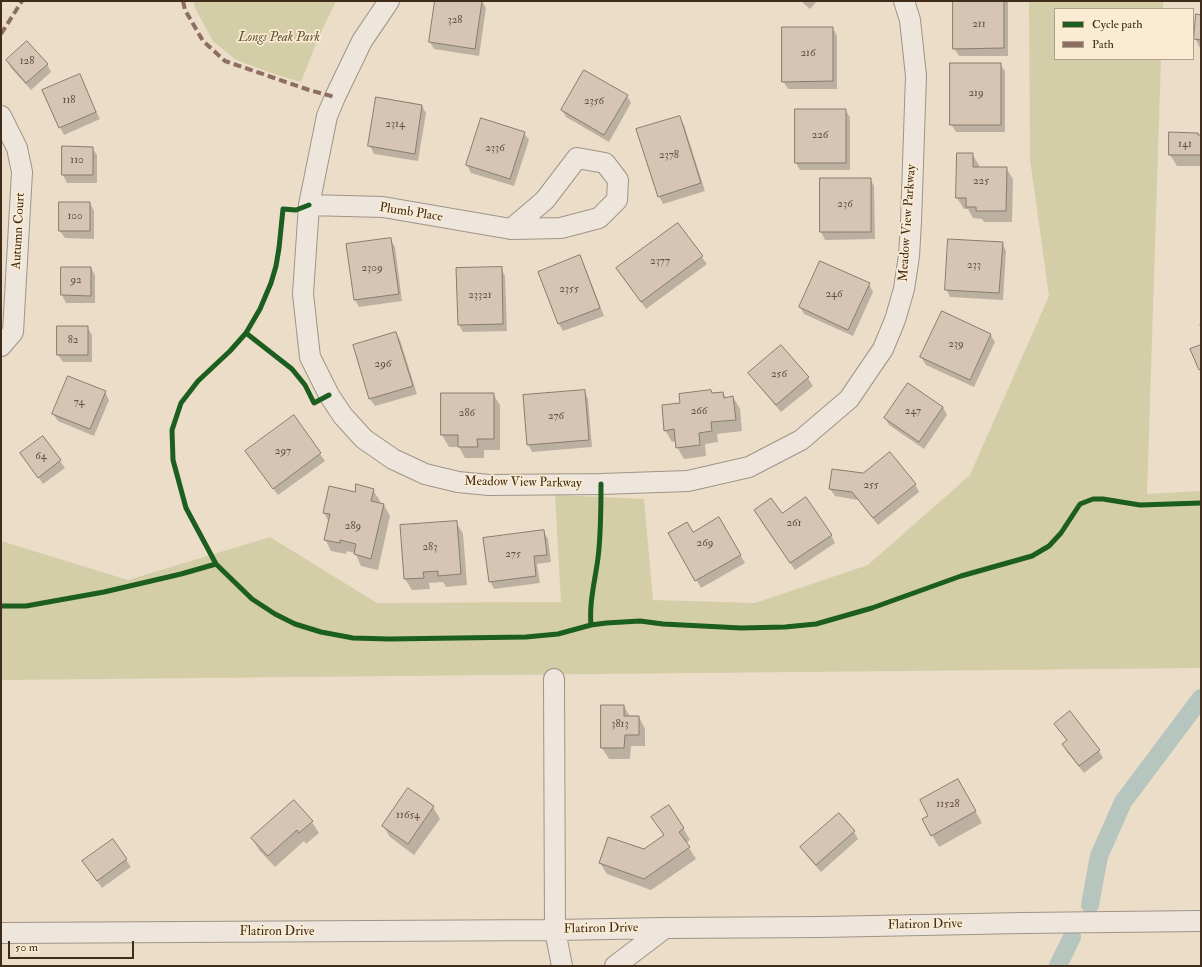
<!DOCTYPE html>
<style>
body{margin:0}
#map{position:relative;width:1202px;height:967px;overflow:hidden;background:#ebddc8;font-family:"IM FELL Double Pica",serif}
canvas{display:block}
.frame{position:absolute;inset:0;border:2px solid #3f2c1b;pointer-events:none}
.legend{position:absolute;left:1054px;top:8px;width:140px;height:52px;box-sizing:border-box;background:#fbebd2;border:1px solid #b09f89;margin:0;padding:5px 7px;list-style:none;font-size:12px;color:#3f2c1b}
.legend li{display:flex;align-items:center;gap:8px;height:20px}
.legend b{width:20px;border:1px solid #b09f89}
.scale{position:absolute;left:8px;top:941px;width:126px;height:18px;box-sizing:border-box;border:2px solid #3f2c1b;border-top:0;padding-left:5px;font-size:12px;line-height:14px;white-space:nowrap;color:#3f2c1b;-webkit-text-stroke:3px #fbebd2;paint-order:stroke}
</style>
<div id="map">
<canvas width="1202" height="967"></canvas>
<div class="frame"></div>
<ul class="legend">
<li><b style="height:5px;background:#1b5e20"></b>Cycle path</li>
<li><b style="height:5px;background:#8d6e63"></b>Path</li>
</ul>
<div class="scale">50 m</div>
</div>
<script>
const g = document.querySelector('canvas').getContext('2d');
g.lineJoin = 'round';
function paint(path, color) {
  g.fillStyle = color;
  g.fill(path, 'evenodd');
}
function strokePath(path, color, width, dash) {
  g.strokeStyle = color;
  g.lineWidth = width;
  g.lineCap = dash ? 'butt' : 'round';
  g.setLineDash(dash || []);
  g.stroke(path);
}
function write(font, color, halo, rows, align = 'center') {
  g.font = font + ' "IM FELL Double Pica",serif';
  g.lineWidth = 3.5;
  g.setLineDash([]);
  g.textBaseline = 'middle';
  g.strokeStyle = halo;
  g.fillStyle = color;
  for (const [text, x, y, turn = 0] of rows) {
    g.save();
    g.translate(x, y);
    g.rotate((+turn || 0) * Math.PI / 180);
    g.textAlign = isNaN(turn) ? turn : align;
    if (halo) g.strokeText(text, 0, 0);
    g.fillText(text, 0, 0);
    g.restore();
  }
}
const green = new Path2D(`
 M193 1H336L317 41 301 82 274 74 236 60 213 41 196 10Z
 M1029 1H1163V9H1055V59H1161L1147 494 1201 491V668L1 680V541L128 580 270 537 377 603 561 602 555 495 644 499 653 600 755 603 868 565 970 475 1049 296 1030 159Z`);
const shadow = new Path2D(`
 M436 1H482L486 8 479 56 434 49 430 42Z
 M801 1H817L810 9Z
 M954 1H1008V56H959L954 48Z
 M1201 16V50L1195 38Z
 M833 28 837 36V89H788L783 81Z
 M7 61 47 64 51 72 31 90 11 68Z
 M1000 64 1005 71V132H956L951 124Z
 M83 83 100 119 64 135 60 127Z
 M627 96 631 103 609 142 566 117 562 110Z
 M422 106 426 113 418 161 374 154 370 146Z
 M845 110 850 117V170H800L796 163Z
 M679 117 684 125 705 191 663 204 659 196Z
 M524 133 529 140 514 186 471 173 467 165Z
 M1198 134 1199 136H1201V166H1177L1170 155Z
 M63 147 92 148 97 155V183H67L63 175Z
 M972 154 979 165V168H1006L1013 179 1012 222H984L982 219 973 218 968 209H964L957 198Z
 M821 179H870L874 186 875 239 825 240 821 232Z
 M90 203 94 211V239L65 238 60 231Z
 M678 224 707 264 646 309 617 269Z
 M390 239 395 247 402 301 359 307 355 300Z
 M1002 243 1006 251 1003 300 950 297 946 289Z
 M579 256 584 264 604 316 563 331 559 324 539 272Z
 M62 268H91L95 275V303H66L62 295Z
 M501 268 505 276 507 331 463 332 459 325Z
 M869 284 873 292 853 336 804 314 800 307Z
 M1201 323V330L1199 324Z
 M87 327 92 335V362H63L58 355Z
 M396 333 400 340 417 394 375 406 370 399 354 346Z
 M990 334 995 342 974 387 926 365 921 357Z
 M781 346 808 378 813 386 781 412 754 380 750 373Z
 M584 391 588 399 592 447 532 452 528 444Z
 M105 392 109 400 94 436 58 421 53 414Z
 M723 393 726 398 733 397 740 409 742 431 717 434 718 442 705 444 706 456 684 459 677 447 676 441 672 442 665 430 681 404 712 394Z
 M442 394H493L500 405V450H484V458H465L459 447H449L442 435Z
 M943 407 947 415 924 449 889 425 885 418Z
 M294 417 325 461 278 495 251 459Z
 M43 437 65 468 43 484 21 453Z
 M915 484 919 492 878 525 858 500 835 496 830 489Z
 M373 490 380 501V504L384 505 390 516 378 570 361 566 355 553 347 551 346 554 331 551 325 539 329 522 324 513 355 493Z
 M782 515 831 535 835 543 795 570 759 518Z
 M719 518 745 563 701 588 669 533H692Z
 M456 522 463 534 467 585 446 587 443 582 429 583 430 589 412 590 405 579Z
 M543 531 548 539 551 562 537 564 540 583 494 589 490 581Z
 M624 706 630 717H639L645 729V746H631L630 759H609L602 748Z
 M1070 713 1099 751 1103 758 1084 773 1067 752 1063 744 1067 741 1055 724Z
 M958 780 982 823 939 847 923 820 930 816Z
 M409 790 433 807 440 819 414 855 390 837 383 826Z
 M653 818 683 828 690 840 686 843 696 859 651 890 607 874 600 863 644 851 664 836Z
 M312 822 319 833 306 844 304 841 275 867 259 850 252 838Z
 M854 832 858 839 821 872 806 855 801 848Z
 M113 840 131 867 102 888 83 861Z`);
const canal = new Path2D(`
 M1090 905 1099 856 1123 802 1201 698
 M1058 966 1072 937`);
const building = new Path2D(`
 M435 1H482L475 49 429 42Z
 M953 1H1004V48L953 49Z
 M1196 14 1201 15V40L1194 39Z
 M782 27H833V81L782 82Z
 M27 41 48 64 26 83 6 60Z
 M950 63H1001V125H950Z
 M584 70 628 95 604 135 561 110Z
 M80 74 96 112 59 128 42 90Z
 M376 97 422 105 415 154 368 146Z
 M795 109H846V163H795Z
 M680 116 701 183 658 197 636 129Z
 M481 118 525 132 510 179 466 165Z
 M1169 132 1198 133V135H1201V155H1169Z
 M62 146 93 147V175H62Z
 M957 153H973V167H1007L1006 211H976V207H966V198H956Z
 M820 178H871V232H820Z
 M59 202H90V231H59Z
 M678 223 703 256 641 302 616 268Z
 M391 238 399 294 354 300 346 244Z
 M948 239 1003 242 999 293 945 290Z
 M580 255 600 308 558 324 538 272Z
 M820 261 870 283 848 330 799 307Z
 M61 267H91V296L61 295Z
 M502 267 503 324 458 325 456 268Z
 M942 311 991 334 970 380 920 357Z
 M57 326H88V355H57Z
 M396 332 413 386 369 399 353 345Z
 M781 345 809 377 776 405 748 373Z
 M1201 345V369L1199 370 1190 349Z
 M68 376 106 391 90 429 52 414Z
 M908 383 943 407 919 442 884 418Z
 M585 390 589 440 527 445 523 395Z
 M711 390 712 393 723 392 724 398 733 396 736 420 711 422 712 431 699 433 700 445 676 448 674 429 664 431 662 405 680 403 679 394Z
 M441 393H494V439H477L478 447H458V435H441Z
 M294 415 321 453 273 489 245 451Z
 M43 436 61 460 38 478 20 453Z
 M890 452 916 484 873 518 852 492 829 489 832 469 863 473Z
 M356 484 374 489 371 501 384 504 371 559 354 554 356 544 340 540V543L324 540 330 514 323 513 329 486 355 492Z
 M806 497 832 535 790 563 754 510 771 498 782 513Z
 M719 517 741 555 695 581 668 533 687 522 693 532Z
 M457 521 461 574 438 576V571L423 572 424 578 404 579 400 525Z
 M544 530 547 555 534 556 536 576 489 582 483 538Z
 M601 705H624V716H639V735H625L624 748H601Z
 M1070 711 1100 750 1079 766 1062 744 1067 740 1054 724Z
 M958 779 976 811 931 836 922 819 928 816 920 800Z
 M408 788 434 806 408 844 382 826Z
 M294 800 313 821 299 833 297 830 268 856 251 838Z
 M669 805 684 828 679 832 690 847 644 879 599 863 608 837 644 849 664 835 651 817Z
 M839 813 855 831 816 865 800 847Z
 M113 839 127 859 97 881 82 861Z`);
const street = new Path2D(`
 M389 1 362 41 335 97 327 116 309 205 303 294 310 357 329 395 343 416 364 439 393 459 425 474 458 482 489 485 601 484 688 481 749 467 801 440 849 399 883 349 895 320 904 289 909 256 911 222 916 76 910 20 904 1
 M1 116 17 148 22 172 13 332 1 346
 M309 205 383 207 511 229 561 228 599 218 617 200 618 180 605 163 577 158 545 200 511 229
 M554 679 555 930 562 966
 M1 933 555 930 665 928 822 927 1023 923 1201 921
 M615 966 665 928`);
const quiet = new Path2D(`
 M183 1 185 10 203 41 225 61 309 90 335 97
 M1 34 22 1`);
const cycleway = new Path2D(`
 M246 333 292 369 305 385 314 403 329 395
 M216 564 186 508 173 460 172 430 181 403 198 381 230 351 246 333 260 309 271 283 276 266 279 248 283 209 296 210 309 205
 M1 606H26L104 592 181 574 216 564 252 599 275 614 295 624 321 632 353 638 389 639 526 637 558 634 591 625 606 623 640 621 663 624 741 628 785 627 816 624 872 608 961 576 1032 556 1049 546 1061 533 1080 504 1093 499H1103L1140 505 1201 503
 M591 625C589 602 595 581 598 558 601 534 601 509 601 484`);
const numberNames = [
 ["328",455,21],
 ["211",979,25],
 ["216",808,54],
 ["128",27,62],
 ["219",976,94],
 ["118",69,101],
 ["2356",594,102],
 ["2314",395,125],
 ["226",820,136],
 ["141",1185,145],
 ["2336",495,149],
 ["2378",669,156],
 ["110",77,161],
 ["225",981,182],
 ["236",845,205],
 ["100",75,217],
 ["2377",660,262],
 ["233",974,266],
 ["2309",372,269],
 ["92",76,281],
 ["2355",569,290],
 ["246",834,295],
 ["23321",480,296],
 ["82",73,341],
 ["239",956,345],
 ["296",383,365],
 ["256",779,375],
 ["74",79,403],
 ["266",699,412],
 ["247",913,412],
 ["286",467,414],
 ["276",556,417],
 ["297",283,452],
 ["64",41,457],
 ["255",871,486],
 ["261",794,524],
 ["289",353,527],
 ["269",705,544],
 ["283",430,548],
 ["275",513,555],
 ["3813",620,725],
 ["11528",948,805],
 ["11654",408,816]
];
const parkNames = [
 ["Longs Peak Park",279,38]
];
const streetNames = [
 ["Plumb Place",411,213,9],
 ["Meadow View Parkway",908,223,-86],
 ["Autumn Court",19,231,-87],
 ["Meadow View Parkway",523,483,1],
 ["Flatiron Drive",925,925,-1],
 ["Flatiron Drive",601,929,-1],
 ["Flatiron Drive",277,932]
];
paint(green, '#d3cea8');
paint(shadow, '#0003');
strokePath(canal, '#b6c5bd', 18);
paint(building, '#d7c5b4');
strokePath(building, '#867c6f', 1);
strokePath(street, '#9f9487', 22);
strokePath(street, '#eee6dc', 20);
strokePath(quiet, '#8d6e63', 4, [8, 4]);
strokePath(cycleway, '#1b5e20', 5);
write('11px', '#655241', null, numberNames);
write('italic 13px', '#5f5138', '#fbebd2', parkNames);
write('13px', '#3f2c1b', '#fbebd2', streetNames);
</script>
